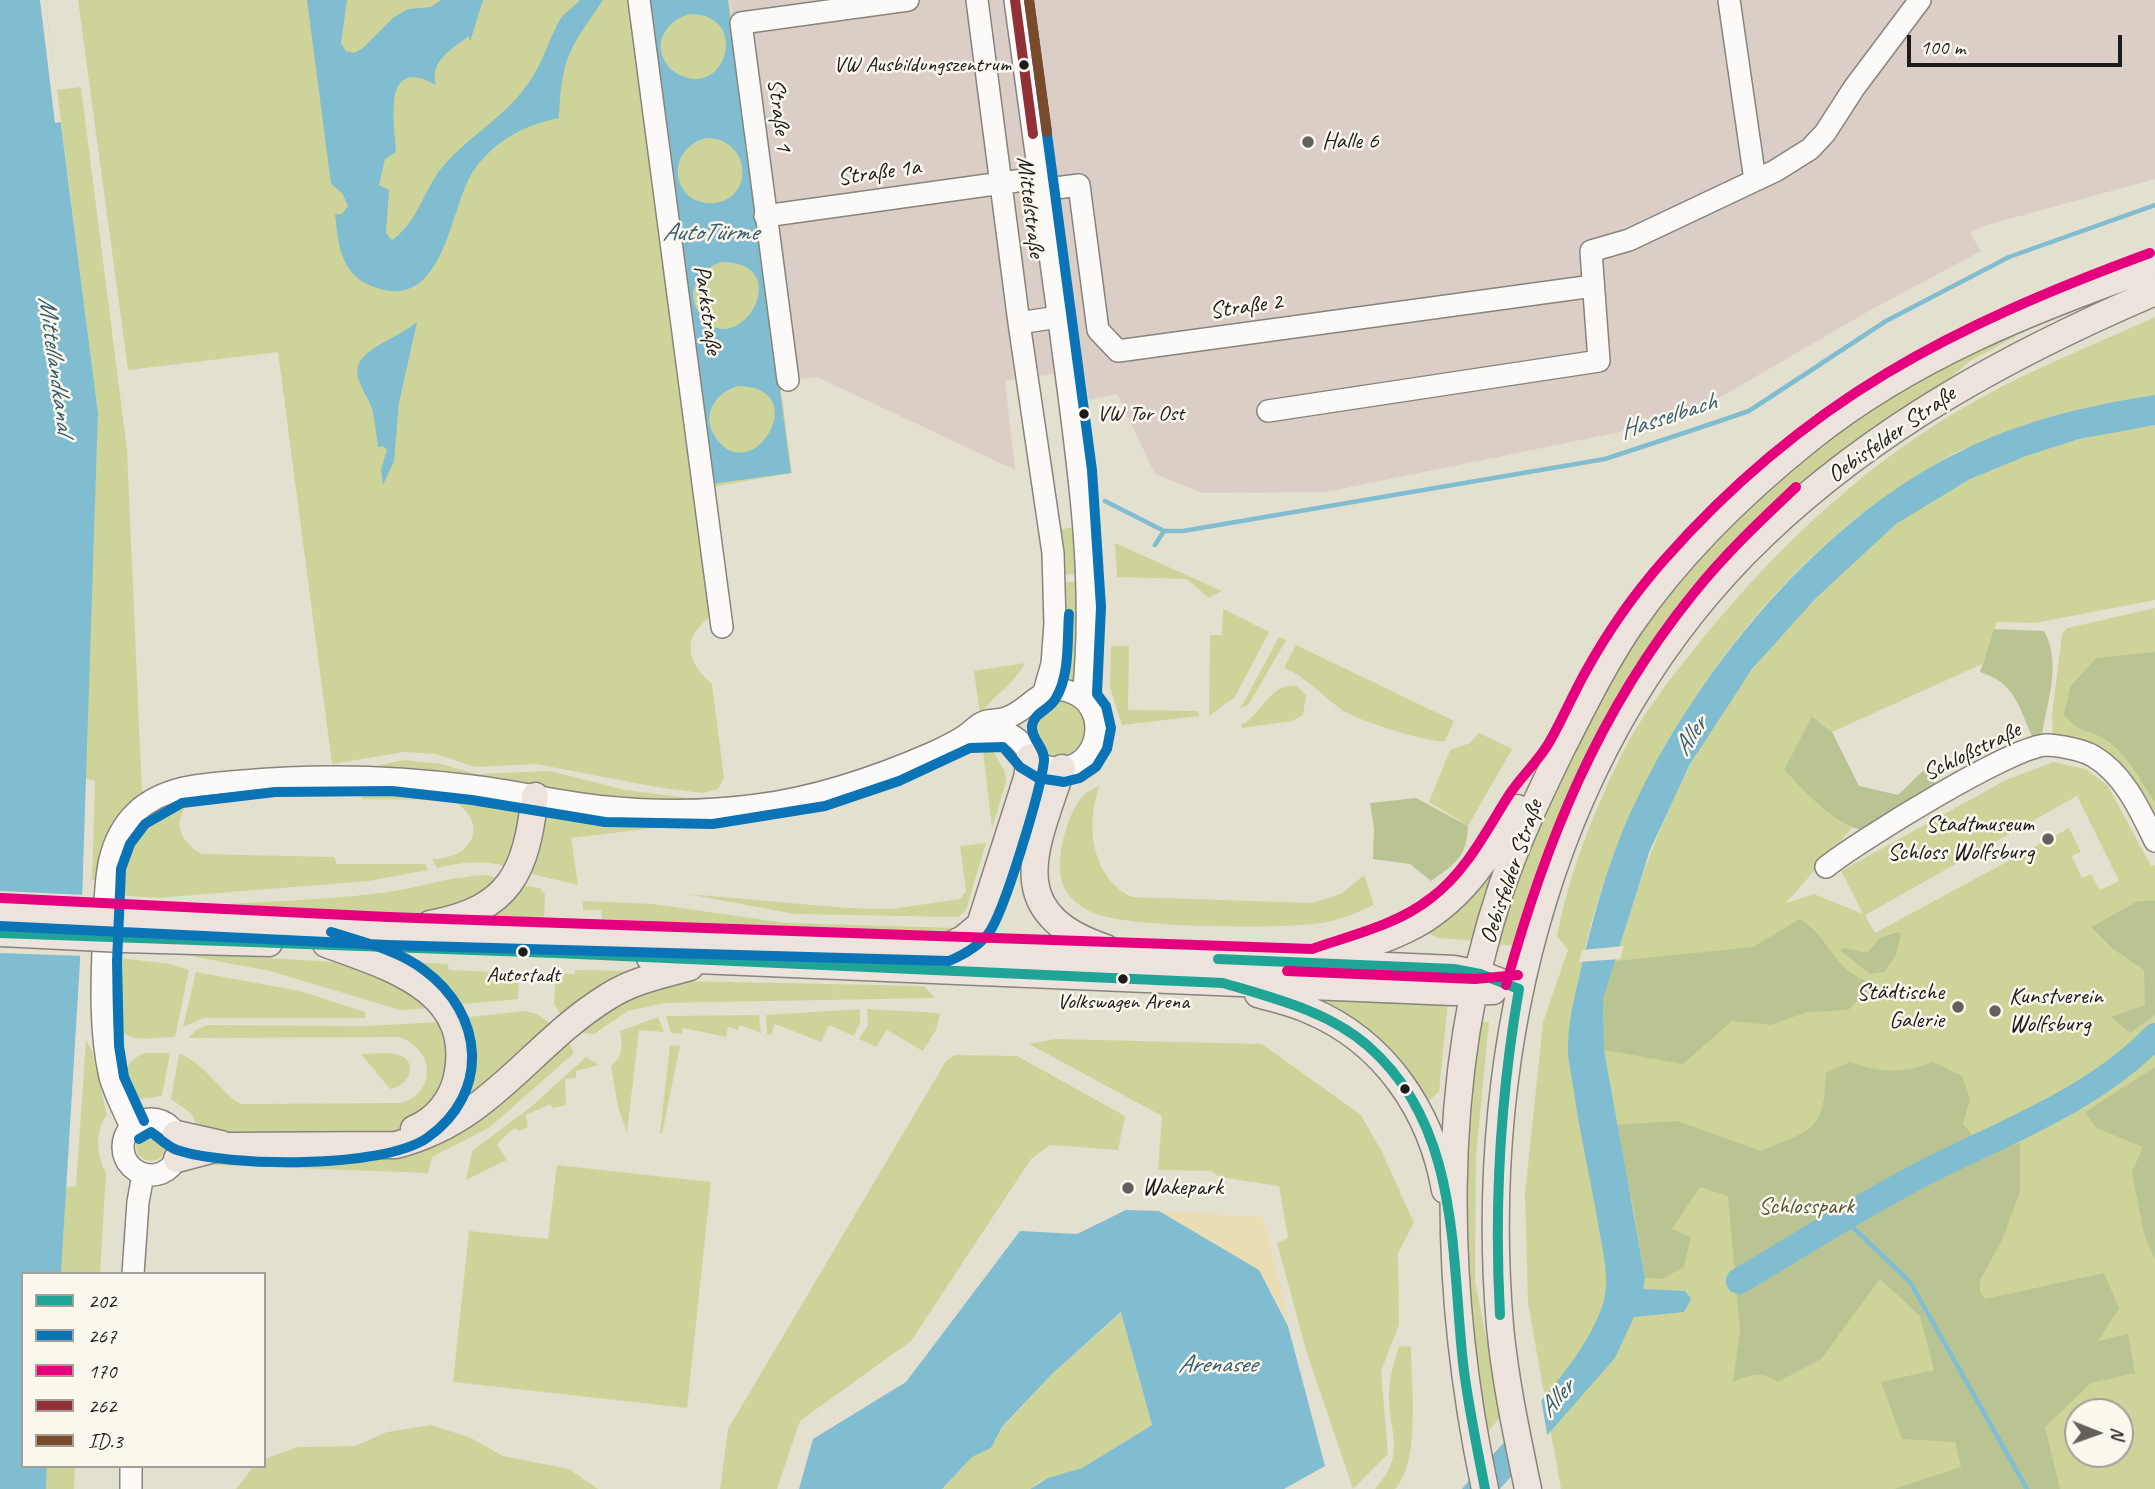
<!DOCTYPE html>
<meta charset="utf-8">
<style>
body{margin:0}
#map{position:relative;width:2155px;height:1489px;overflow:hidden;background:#e4e0d0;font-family:Caveat,sans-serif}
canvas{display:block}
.legend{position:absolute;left:21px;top:1272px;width:245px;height:196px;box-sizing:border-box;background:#fbf7ec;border:2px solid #a29f99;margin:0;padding:9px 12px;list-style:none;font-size:21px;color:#1c1c1c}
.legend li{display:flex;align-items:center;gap:14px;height:35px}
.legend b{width:35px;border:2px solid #a29f99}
.north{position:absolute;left:2064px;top:1398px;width:70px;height:70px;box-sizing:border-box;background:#fbf7ec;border:2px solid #a29f99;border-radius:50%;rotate:91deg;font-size:19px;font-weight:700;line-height:28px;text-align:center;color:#1c1c1c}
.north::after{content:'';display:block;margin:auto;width:24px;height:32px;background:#62615b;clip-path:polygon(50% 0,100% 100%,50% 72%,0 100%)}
.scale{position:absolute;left:1907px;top:35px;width:215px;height:32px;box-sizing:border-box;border:4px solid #1c1c1c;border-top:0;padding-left:9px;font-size:21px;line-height:24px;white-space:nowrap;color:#1c1c1c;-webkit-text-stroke:5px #fbf7ec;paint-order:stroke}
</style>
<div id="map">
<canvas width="2155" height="1489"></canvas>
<ul class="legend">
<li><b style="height:9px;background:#1fa496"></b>202</li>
<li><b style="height:9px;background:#0b74b7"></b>267</li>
<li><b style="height:9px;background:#e5007d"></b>170</li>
<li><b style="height:9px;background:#923037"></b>262</li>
<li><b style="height:9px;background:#7a4b2a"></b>ID.3</li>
</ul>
<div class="north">N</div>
<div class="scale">100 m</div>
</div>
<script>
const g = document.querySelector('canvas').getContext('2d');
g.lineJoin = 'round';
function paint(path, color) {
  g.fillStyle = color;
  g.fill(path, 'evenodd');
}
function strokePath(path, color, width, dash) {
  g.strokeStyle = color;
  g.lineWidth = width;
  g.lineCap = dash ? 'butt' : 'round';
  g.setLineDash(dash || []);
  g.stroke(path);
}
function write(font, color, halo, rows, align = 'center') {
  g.font = font + ' Caveat,sans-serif';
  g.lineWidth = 5;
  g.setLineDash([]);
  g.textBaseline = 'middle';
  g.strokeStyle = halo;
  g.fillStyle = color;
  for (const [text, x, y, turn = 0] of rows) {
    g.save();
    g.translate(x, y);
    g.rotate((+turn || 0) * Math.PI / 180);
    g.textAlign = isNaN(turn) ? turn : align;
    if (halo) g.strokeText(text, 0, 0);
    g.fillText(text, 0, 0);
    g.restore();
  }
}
const industrial = new Path2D(`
 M730 0H2155V179L1983 226 1970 233 1981 251 1867 312 1683 419 1326 492 1202 493 1155 474 1117 394 1089 400 1084 370 1005 381 1015 470 817 377 781 381Z`);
const green = new Path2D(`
 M78 0H729L792 473 712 487V616C681 636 686 662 712 684L724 778 718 789 702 793 656 787 536 764 475 767 436 754 404 752 332 764 278 352 128 370Z
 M81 87 127 450 142 793C111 814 99 844 96 880H92L95 781 85 778 98 413 57 90Z
 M2155 317V395C2117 401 2080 415 2043 426 2016 434 1987 440 1961 450 1945 457 1930 469 1916 477 1755 573 1628 768 1585 948L1620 945C1638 883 1660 824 1689 767 1734 679 1818 587 1895 525 1960 473 2072 433 2155 425V600L2035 623 1997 622 1982 664 1832 732 1813 716 1784 770 1830 814 1852 828 1786 903 1814 894 1863 914 1841 871 2006 780 2053 762 2086 769 2108 786 2151 866 2155 865V1489H1561L1528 1303 1525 1194 1543 1022 1568 950 1557 936C1569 874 1593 813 1621 756 1640 716 1671 678 1699 643 1776 548 1869 459 1977 400 2034 368 2096 344 2155 317ZM2077 796 2119 881 2100 890 2091 874 2082 878 2072 856 2081 852 2069 828 1875 933 1865 915ZM2078 1412H2120V1454H2078Z
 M2015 330V337L1970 361 1704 585 1518 946 1496 944C1522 852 1560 763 1609 681 1619 665 1627 647 1639 631 1702 544 1782 469 1871 408 1916 377 1967 354 2015 330Z
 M1077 527 1082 574 1060 575 1055 530Z
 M1115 543 1222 591 1209 598 1187 579 1117 577Z
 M1061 582H1083L1076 683 1056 680Z
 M2155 608V831L2138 798 2053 741 2052 715 2062 634 2067 628Z
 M1223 609 1269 632 1235 697 1209 716 1210 635H1222Z
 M1279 637 1286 640 1249 704 1240 709Z
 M1296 645 1454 721 1445 741C1427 743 1357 720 1342 710 1321 695 1308 678 1284 668Z
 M1111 646H1129L1128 710 1198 711 1199 716 1122 725 1110 688Z
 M1025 663C1014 685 992 696 980 715L974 671Z
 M1287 686H1297L1306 695 1303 715 1292 721 1242 728 1241 725C1260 715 1267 691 1287 686Z
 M1031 729a27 27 0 1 1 54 0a27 27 0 1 1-54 0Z
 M1479 733 1512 749 1468 826 1429 802 1450 750 1470 743Z
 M987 740 1005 772 1006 782 992 829 982 742Z
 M404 760 441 764 476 774 550 771 625 790 681 797 697 802 649 803 362 769Z
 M1037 773 1050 778 1002 917 989 916Z
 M297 785 306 797 203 796C171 808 173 839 202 854L334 857 337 864H425L428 870 368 881 157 898 116 895C120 783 212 792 297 785Z
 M363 785 509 800 523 816 510 867C483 860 464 862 437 868L432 859C475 859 490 821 451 800L362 799Z
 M1100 785C1085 823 1091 878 1132 897L1311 903 1341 894 1364 875 1374 905C1354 914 1335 922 1313 924 1273 929 1123 928 1091 912 1063 898 1057 879 1061 851 1063 836 1071 809 1082 797 1086 792 1094 789 1100 785Z
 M550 809 606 818 723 820 571 838 578 885 528 873 544 813Z
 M986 843 966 910 958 917 795 914 687 894 847 908 891 909 960 899 966 891 960 846Z
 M1495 869 1478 941 1438 938 1419 929 1486 870Z
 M485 875 503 879 488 892 438 914 179 909 188 906C252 902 317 901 380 893 416 889 450 876 485 875Z
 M521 885 540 888 545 895 544 918H526V922L481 921Z
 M583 901 653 904 786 923 958 928 946 933 654 927 651 921 602 919 601 910H583Z
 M170 952 351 963 380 971 432 1008 400 1010 270 971Z
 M112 957 170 964 189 970 175 1037C163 1037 147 1040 135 1038 102 1030 112 981 112 957Z
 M406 962 448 964 449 970 519 973 518 999 454 1005Z
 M575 970 633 971 563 1018 554 1004 556 973 575 974Z
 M196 972 300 991 365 1012V1018H204L183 1027Z
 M685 981 924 986 935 998 664 1003 628 1011 594 1034 576 1032 621 996Z
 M1310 995 1448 1001 1439 1092 1427 1102Z
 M860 1009V1023L854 1036 829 1025 821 1042 775 1024 771 1035 767 1034 766 1015Z
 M867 1009 940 1013 936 1030 923 1051 887 1030 876 1047 859 1039 868 1025Z
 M523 1011 537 1014 554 1026 463 1109 460 1018Z
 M759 1015 761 1033 740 1025 738 1030 728 1027 726 1037 683 1028 682 1034 671 1033 666 1016Z
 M658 1017 664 1032 639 1030 627 1132 618 1108 611 1066C624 1055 622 1046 620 1031Z
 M440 1022 451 1057 440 1095 411 1126 391 1133 201 1134 191 1113 171 1099 179 1054C204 1061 218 1091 241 1104L400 1103C439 1093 434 1047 398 1037L188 1038 196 1030 207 1025 365 1026Z
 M1479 1022H1489L1476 1155 1475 1282 1502 1415 1484 1436 1463 1247 1467 1118Z
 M1056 1039 1262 1044 1361 1115 1382 1152 1414 1223 1398 1253 1399 1325 1381 1371 1388 1454 1353 1489 1306 1350 1277 1243 1288 1238 1279 1186 1219 1177 1211 1171 1158 1170 1162 1116 1029 1044Z
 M86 1040 92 1051 107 1115C94 1132 97 1156 106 1173L100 1274H61L66 1187 76 1186Z
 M568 1040 574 1053 490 1127 432 1157 428 1173 215 1165V1156L397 1153Z
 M670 1045 680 1046 662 1134 660 1133Z
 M145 1053H170L162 1096 131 1100 121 1084C125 1068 129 1059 145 1053Z
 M361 1054C372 1054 385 1052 395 1054 419 1058 412 1085 390 1089Z
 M955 1055 1017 1056 1125 1116 1118 1150 1050 1145 1031 1159 911 1341 800 1421 777 1489H720L728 1429 946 1061Z
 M586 1057 599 1065 576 1071V1078L565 1079 566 1105 553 1108 550 1104 526 1115 528 1127 519 1131 514 1128 497 1144 507 1160 466 1180 472 1151 532 1106Z
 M136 1146a15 15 0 1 1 30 0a15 15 0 1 1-30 0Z
 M557 1165 711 1182 687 1408 453 1382 469 1231 548 1239Z
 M1122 1312 1152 1425 1082 1468 1039 1482 1030 1489H942L972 1457 991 1448 1002 1428 1052 1374Z
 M1399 1346 1411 1347C1411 1383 1421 1463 1395 1489H1375C1407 1453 1389 1436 1389 1395 1389 1378 1394 1362 1399 1346Z
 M431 1425 471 1438 503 1456 569 1469 598 1489H236L254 1466H264V1459L298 1447 355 1446 387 1432Z
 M47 1466H75L74 1489H46Z`);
const forest = new Path2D(`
 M1994 629 2044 631C2062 662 2047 702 2042 735L2032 736C2018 705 2015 683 1980 672Z
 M2155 652V803C2141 781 2128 755 2106 740 2088 728 2081 735 2064 715L2070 687 2096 658Z
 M1812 716 1832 732 1859 786 1898 795 1928 766 1937 789C1922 799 1887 825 1872 829 1843 837 1803 788 1784 770Z
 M1416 798 1468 826C1467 857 1455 864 1431 881L1410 864 1373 859 1374 829 1370 803Z
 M2138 901H2155V1015L2130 1033 2111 1017 2145 1005 2144 970 2113 949 2091 927Z
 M1800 919C1832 938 1830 970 1874 984L1848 1010 1807 1012 1771 1025 1732 1021 1683 1064 1604 1050 1603 999 1615 961 1753 947Z
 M1898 932 1901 934 1896 955 1884 972 1870 974 1840 950 1844 948 1867 953 1880 938Z
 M1850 1062C1884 1073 1900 1074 1933 1062L1962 1076 1970 1099 1963 1124 1987 1153 2020 1143V1192L2002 1240 1980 1280V1292L1985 1299 2104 1273 2119 1308 2098 1341 2128 1334 2135 1373 2091 1383 2045 1427 2060 1489H1894L1961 1467 1955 1442 1902 1439 1881 1382 1934 1370 1920 1316 1880 1279 1821 1359 1778 1382C1761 1371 1751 1374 1733 1382L1740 1332 1728 1196 1700 1187 1672 1229 1691 1237 1684 1267 1662 1279 1645 1278 1634 1211 1615 1125 1677 1121 1761 1151C1812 1129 1824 1133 1826 1073Z
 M2155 1067V1260L2144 1234 2132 1172 2143 1147 2096 1128 2085 1112Z`);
const sand = new Path2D(`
 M1159 1211 1263 1217 1290 1325 1259 1270Z`);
const water = new Path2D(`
 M0 0H45L98 413 80 961 61 1274H23V1466H47L46 1489H0Z
 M307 0H347L341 43 346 51 354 53 363 48 393 18 408 9 431 7 441 0H483L470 42 469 36C452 49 429 61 436 85 381 55 395 121 396 152L385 159 379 185 389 190 386 233 392 240C417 223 422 194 440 170 463 141 497 122 521 93 541 69 545 49 558 23 562 14 574 7 580 0H603C569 50 562 56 559 118 525 125 495 140 474 170 448 208 446 316 371 286 340 273 338 243 335 214H342L348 206 342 193 331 184Z
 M647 0H728L791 473 711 484ZM690 14C749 14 728 95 682 76 675 73 670 69 666 63 652 41 668 20 690 14ZM706 138C751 138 755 198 715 203 672 207 663 150 706 138ZM722 262C801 262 734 371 698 311 685 289 701 268 722 262ZM738 386C817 387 750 494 714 435 701 413 717 392 738 386Z
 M417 322 399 403 394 461 383 485 381 469 387 450 383 446 378 447C376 434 375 420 372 409 365 388 344 370 370 351 385 340 402 334 417 322Z
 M2155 395V425L2079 439 2026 456 1970 479 1896 524 1816 598 1752 669 1690 764 1650 850 1603 999 1604 1050 1645 1278 1643 1289 1685 1291 1691 1299 1684 1312 1634 1317 1615 1358 1500 1489H1462C1504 1440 1588 1361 1604 1300 1609 1280 1604 1255 1600 1235 1592 1185 1580 1136 1573 1086 1571 1072 1567 1057 1568 1043 1569 1016 1576 991 1582 965 1592 922 1603 881 1619 840 1680 689 1813 522 1961 451 2021 421 2089 405 2155 395Z
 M1126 1210 1159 1211 1259 1270 1288 1326 1325 1466 1284 1489H1030L1048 1478 1082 1468 1152 1425 1121 1312 1052 1374 1002 1427 991 1448 972 1457 942 1489H799L813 1439 906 1382 1020 1231 1077 1234Z`);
const pier = new Path2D(`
 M40 0H45L61 122 55 123Z
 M0 891 86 895 84 956 0 953Z
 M1624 946 1620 959 1579 962 1582 950Z
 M1540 1393 1548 1439 1515 1477 1506 1433Z`);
const stream = new Path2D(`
 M1105 501 1164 531
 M1155 545 1164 531H1183L1605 459 1690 431 1749 411 1886 321 2009 257 2155 205
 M1844 1219 1910 1282 2027 1489`);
const river = new Path2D(`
 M1739 1281C1795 1248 1851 1212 1909 1181 1992 1136 2087 1106 2155 1036`);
const minor = new Path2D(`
 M639 0 722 627
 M977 0 1019 323 1053 553 1055 624 1052 664 1044 692
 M1015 0C1030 112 1045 224 1061 335 1077 457 1096 576 1083 698
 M1729 0 1755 180
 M1040 190 1079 185 1098 330 1118 351 1593 286
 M765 216 1038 178
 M1019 323 1058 317
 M788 380 741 23 908 0
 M1268 411 1599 361 1591 251 1629 240 1775 171 1810 149 1825 133 1854 88 1920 0
 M1826 867C1859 841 2010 747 2046 745 2058 745 2083 750 2093 756 2124 774 2140 810 2155 841
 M123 1147a28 28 0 1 1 56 0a28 28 0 1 1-56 0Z
 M131 1127C124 1111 115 1094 110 1077 99 1029 102 975 104 926 106 885 104 843 136 812 165 785 206 784 243 781 320 774 395 776 471 786 516 791 561 803 606 807 656 812 708 812 758 805 818 797 877 777 932 753 943 748 955 742 966 735 972 731 977 724 984 722 991 719 999 721 1006 718 1031 710 1042 680 1073 693 1110 708 1100 768 1059 768 1027 769 1029 738 1005 733 993 731 979 734 967 734
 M133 1274 138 1202 143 1175
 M131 1489V1466`);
const major = new Path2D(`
 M1062 768C1035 849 1001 913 1106 948
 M123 918C567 941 1010 948 1454 969L1480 974 1519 989
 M430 924C511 909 526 872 535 796
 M123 939 269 943
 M326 944C389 967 475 990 457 1077 452 1100 436 1120 414 1129
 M945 948 963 939 980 925 1027 778 1030 757
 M650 958 1453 992 1493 991
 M1327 958C1354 949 1382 942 1407 929 1459 904 1490 856 1517 808
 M1258 994C1275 999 1293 1003 1309 1010 1385 1042 1431 1111 1445 1190
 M176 1134 221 1144
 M177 1159 226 1146 396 1145C493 1120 530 1044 609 996 634 980 662 975 690 967
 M1485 1489C1444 1294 1437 1081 1501 889 1518 839 1540 793 1563 746 1584 705 1605 662 1631 624 1679 554 1743 492 1809 439 1911 357 2033 309 2155 266
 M1528 1489C1517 1436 1505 1380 1500 1326 1476 1044 1552 736 1763 535 1876 427 2012 353 2155 292`);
const majorBridge = new Path2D(`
 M0 912 123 918
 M0 933 123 939`);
const bus1 = new Path2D(`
 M0 933 556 953 1223 983C1273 998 1328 1011 1368 1046 1460 1126 1451 1253 1463 1363 1468 1405 1477 1447 1485 1489
 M1218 959 1454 969 1480 974 1519 989
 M1500 1315C1494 1205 1500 1098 1519 989`);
const bus2 = new Path2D(`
 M0 926 387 945 949 961C963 955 978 947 988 934 1004 914 1041 789 1044 761 1045 747 1031 740 1032 726 1034 712 1050 710 1056 698 1070 674 1067 641 1069 614
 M144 1121 124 1077 119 1046 117 962 121 869 130 844 145 824 182 803 275 792 392 791 472 800 605 822 713 824 825 806 899 781 970 748 1003 747 1020 767 1038 778 1064 782 1080 778 1096 767 1107 749 1111 728 1106 706 1097 694 1101 607 1092 470 1029 0
 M139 1139 151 1132C159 1138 167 1146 177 1150 228 1167 382 1169 427 1138 491 1093 484 1014 424 970 398 950 362 942 331 932`);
const bus3 = new Path2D(`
 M1 898 388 917 1312 949C1352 935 1397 925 1431 898 1466 872 1486 831 1509 795 1521 776 1539 761 1550 741 1563 718 1573 694 1586 671 1608 631 1634 594 1664 560 1806 399 1952 326 2150 253
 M1287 971 1475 979 1518 975
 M1506 985C1545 843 1599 710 1693 594 1724 555 1760 521 1796 487`);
const bus4 = new Path2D(`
 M1015 0 1033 134`);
const bus5 = new Path2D(`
 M1029 0 1047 132`);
const markers = [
 [1024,65,6,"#1c1c1c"],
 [1308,142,7,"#62615b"],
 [1084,414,6,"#1c1c1c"],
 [2048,839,7,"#62615b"],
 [523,952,6,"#1c1c1c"],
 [1123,979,6,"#1c1c1c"],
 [1958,1007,7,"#62615b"],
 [1995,1011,7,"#62615b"],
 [1405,1089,6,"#1c1c1c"],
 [1128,1188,7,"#62615b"]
];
const busNames = [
 ["VW Ausbildungszentrum",1011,65,"right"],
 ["VW Tor Ost",1097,414,"left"],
 ["Autostadt",523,975],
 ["Volkswagen Arena",1123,1002]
];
const streetNames = [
 ["Straße 1",779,115,83],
 ["Straße 1a",879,173,-8],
 ["Mittelstraße",1030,207,83],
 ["Straße 2",1246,307,-8],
 ["Parkstraße",707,310,82],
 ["Oebisfelder Straße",1892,435,-35],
 ["Schloßstraße",1972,752,-26],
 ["Oebisfelder Straße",1512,872,-71]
];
const poiNames = [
 ["Halle 6",1322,142],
 ["Stadtmuseum",2034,825,"right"],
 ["Schloss Wolfsburg",2034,853,"right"],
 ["Städtische",1944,993,"right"],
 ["Galerie",1944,1021,"right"],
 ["Kunstverein",2009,997],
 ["Wolfsburg",2009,1025],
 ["Wakepark",1142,1188]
];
const parkNames = [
 ["Schlosspark",1806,1207]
];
const waterNames = [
 ["AutoTürme",710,233],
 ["Mittellandkanal",55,365,82],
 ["Hasselbach",1668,417,-18],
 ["Aller",1691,737,-57],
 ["Arenasee",1217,1365],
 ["Aller",1557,1399,-49]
];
paint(industrial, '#dacec7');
paint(green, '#ced499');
paint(forest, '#b9c492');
paint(sand, '#eaddb4');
paint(water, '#80bdd1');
paint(pier, '#e4e0d0');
strokePath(stream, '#80bdd1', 4.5);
strokePath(river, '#80bdd1', 26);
strokePath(minor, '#86847c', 24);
strokePath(major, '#86847c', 29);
strokePath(minor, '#fbfaf8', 21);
strokePath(major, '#ece4dc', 26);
strokePath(majorBridge, '#86847c', 29, []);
strokePath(majorBridge, '#ece4dc', 26);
strokePath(bus1, '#1fa496', 10);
strokePath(bus2, '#0b74b7', 10);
strokePath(bus3, '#e5007d', 10);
strokePath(bus4, '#923037', 10);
strokePath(bus5, '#7a4b2a', 10);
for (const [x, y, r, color] of markers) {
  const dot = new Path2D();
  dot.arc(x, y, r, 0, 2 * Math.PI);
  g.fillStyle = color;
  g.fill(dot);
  strokePath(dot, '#fbf7ec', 2.5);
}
write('22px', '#1c1c1c', '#fbf7ec', busNames);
write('24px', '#1c1c1c', '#fbf7ec', streetNames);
write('24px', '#1c1c1c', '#fbf7ec', poiNames, 'left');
write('24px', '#545938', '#fbf7ec', parkNames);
write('italic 26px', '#365e6e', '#fbf7ec', waterNames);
</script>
